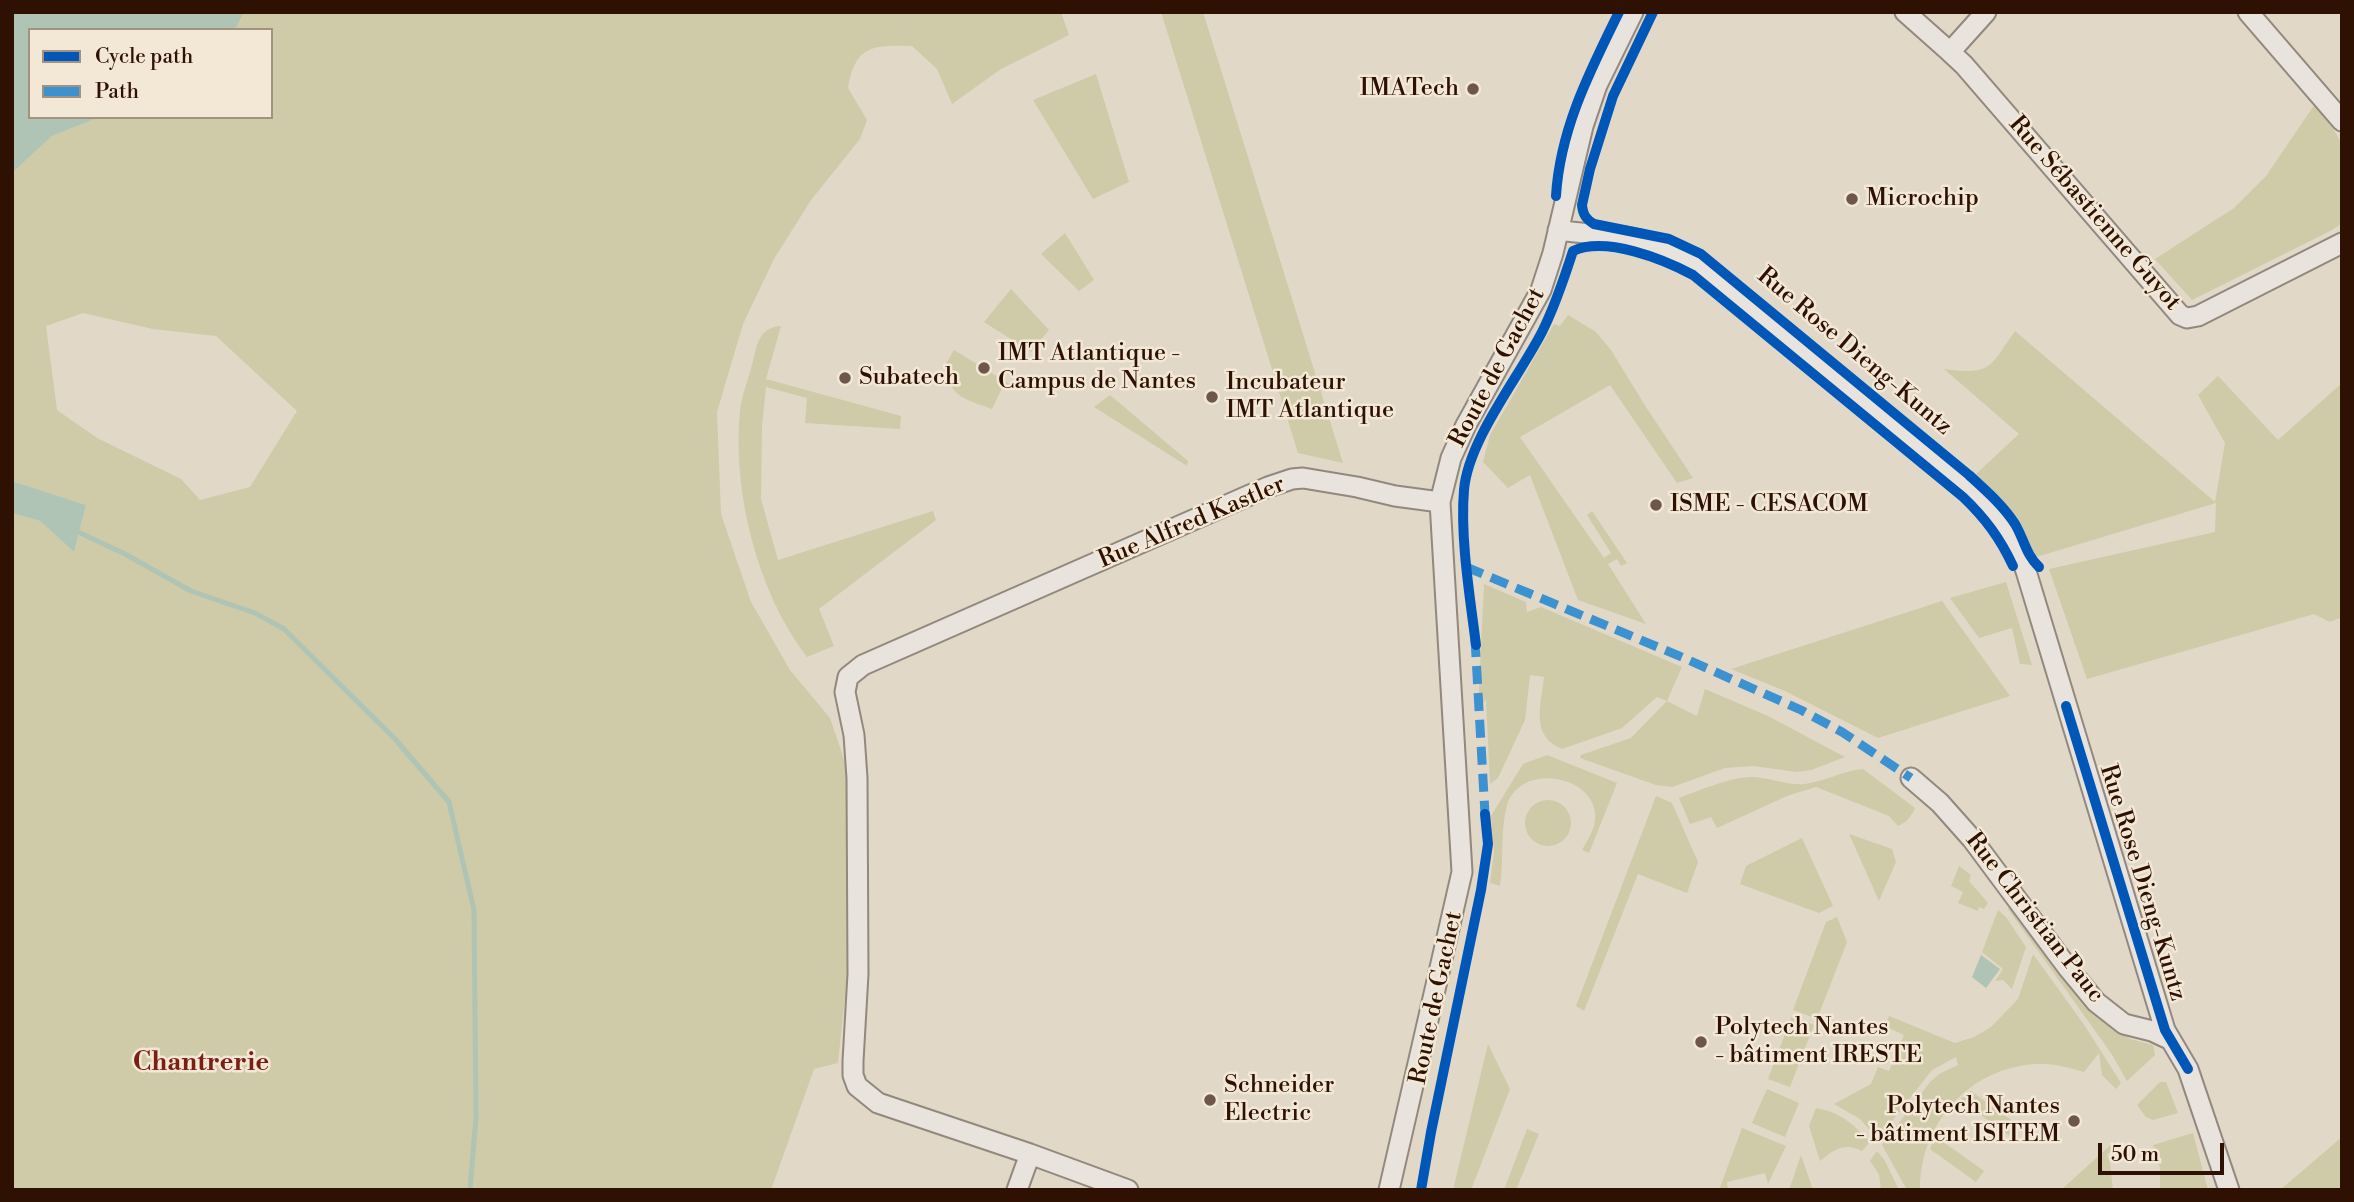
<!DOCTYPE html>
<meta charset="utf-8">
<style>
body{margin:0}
#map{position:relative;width:2354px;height:1202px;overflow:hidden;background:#e2d8c8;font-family:"Libre Bodoni",serif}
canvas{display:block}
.frame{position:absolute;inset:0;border:14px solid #2e1103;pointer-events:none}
.legend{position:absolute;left:28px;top:28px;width:245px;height:91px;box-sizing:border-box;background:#f3e8d5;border:2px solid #a49281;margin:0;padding:9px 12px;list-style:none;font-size:21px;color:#2e1103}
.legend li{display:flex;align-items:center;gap:14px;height:35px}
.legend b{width:35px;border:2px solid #a49281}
.scale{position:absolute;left:2098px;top:1143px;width:126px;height:32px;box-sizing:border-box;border:4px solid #2e1103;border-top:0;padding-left:9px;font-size:21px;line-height:24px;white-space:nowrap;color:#2e1103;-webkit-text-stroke:5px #f3e8d5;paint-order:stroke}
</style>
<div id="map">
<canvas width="2354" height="1202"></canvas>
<div class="frame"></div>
<ul class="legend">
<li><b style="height:9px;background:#0057b8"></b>Cycle path</li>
<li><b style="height:9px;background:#3c92d1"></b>Path</li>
</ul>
<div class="scale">50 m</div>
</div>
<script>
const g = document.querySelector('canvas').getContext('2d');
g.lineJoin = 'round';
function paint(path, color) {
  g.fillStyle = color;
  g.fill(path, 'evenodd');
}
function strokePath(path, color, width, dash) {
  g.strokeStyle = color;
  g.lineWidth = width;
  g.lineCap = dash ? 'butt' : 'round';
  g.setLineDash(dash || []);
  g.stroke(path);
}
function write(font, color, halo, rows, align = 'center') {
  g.font = font + ' "Libre Bodoni",serif';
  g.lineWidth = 5;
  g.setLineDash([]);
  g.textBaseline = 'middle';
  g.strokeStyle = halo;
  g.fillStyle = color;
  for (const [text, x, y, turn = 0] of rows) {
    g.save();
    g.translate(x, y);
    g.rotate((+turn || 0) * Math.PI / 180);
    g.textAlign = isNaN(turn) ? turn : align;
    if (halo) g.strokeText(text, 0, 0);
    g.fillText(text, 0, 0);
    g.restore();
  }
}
const green = new Path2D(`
 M249 12H1061L1069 35 1001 69 952 104 937 69 912 46C873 45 855 45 848 88L867 120 860 139 811 200 774 259 743 324 717 412 721 514 751 602 790 670 830 718 853 786 852 930 838 1063 814 1069 771 1190H12V513L40 521 74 552 86 505 12 481V173L52 136 100 117H271V30H235L243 14ZM83 313 153 329 216 336 297 411 250 487 200 500 181 479 97 438 57 410 46 326Z
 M1161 12H1203L1343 463 1298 453Z
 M1096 74 1129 182 1093 199 1033 100Z
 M2319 105 2342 144V223L2332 230 2192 300 2155 259 2234 208 2266 176 2313 107Z
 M1065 233 1094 280 1079 291 1041 254Z
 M1011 289 1049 330 1031 352 984 322Z
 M1568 315 1596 332 1611 350 1646 407 1693 478 1677 483 1610 385 1520 437 1604 558 1611 553 1587 515 1592 511 1627 563 1621 566 1617 559 1608 564 1646 624 1578 600 1530 475 1508 488 1483 462 1490 435 1554 324 1560 326Z
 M781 326 766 379 901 416 900 429 805 423 807 398 766 387 762 426 761 499 778 560 933 511 936 520 819 609 834 646 807 657C757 592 732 491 740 410 742 396 747 382 751 369 757 348 756 328 781 326Z
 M2015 331 2215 502 2225 443 2198 395 2218 376 2278 440 2342 383V617L2330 622 2314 614 2087 679 2049 569 2215 532 2216 503 2033 558 2013 516 1975 475 2019 434 1944 369C1992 375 1989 368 2015 331Z
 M954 350 1011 385 1009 390 1002 388 992 409C965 399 951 398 944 367Z
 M1110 395 1188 461 1187 466 1094 407Z
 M2006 582 2032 665 2020 664 2012 628 1979 638 1950 598Z
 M1484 584 1526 602 1527 612 1541 607 1682 667 1667 701 1697 716 1705 689 1768 716 1845 757 1811 770 1797 772 1753 766 1725 768 1672 787 1656 785 1580 758 1581 755 1631 738 1667 701 1657 697 1622 728 1562 749C1530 736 1541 705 1544 677L1530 675 1525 720 1498 778 1490 784 1486 699 1478 710Z
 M1942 601 2010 696 1878 738 1785 691 1731 669Z
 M1547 755 1617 783 1589 853 1582 850C1587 841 1594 831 1595 820 1600 776 1521 760 1507 805 1500 831 1504 859 1500 886L1490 883 1494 852 1491 816 1523 764Z
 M1863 769 1915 808C1911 817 1907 822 1898 826L1889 816 1816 787 1787 796 1717 828 1711 817 1690 824 1679 798C1701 790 1727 778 1751 777 1770 777 1787 786 1805 784 1825 781 1843 771 1863 769Z
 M1656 796 1672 803 1698 862 1687 893 1638 874 1584 1011 1576 1006Z
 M1525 823a23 23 0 1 1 46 0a23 23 0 1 1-46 0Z
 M1849 834 1892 849 1896 862 1879 901Z
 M1802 838 1833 906 1819 913 1740 884 1746 866Z
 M1959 866 1971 875 1969 881 1988 903 1984 909 1979 907 1978 911 1958 903 1963 892 1951 886Z
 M2013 897 2117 1029 2130 1039 2153 1045 2155 1055 2127 1081 2111 1053 2008 909Z
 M1998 910 2006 917 2026 947 2012 989 2003 980 1995 981 2003 969 1982 952Z
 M1837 917 1847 942 1817 1019 1793 1010 1826 922Z
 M2033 954 2085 1026 2121 1083 2116 1089 2102 1075 2099 1053 2084 1072C2069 1068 2053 1063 2036 1064 1969 1068 1920 1123 1920 1190H1907L1882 1145 1930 1082 1939 1074 1958 1065 1956 1057 1932 1070 1878 1139 1860 1119 1834 1104 1871 1084 1878 1067 1889 1071 1904 1035 1885 1026 1889 1016 1955 1043 1974 1037 1991 1027 2018 999Z
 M1792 1016 1814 1025 1790 1087 1768 1079Z
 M1488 1044 1510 1089 1471 1190H1453Z
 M2166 1082 2178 1113 2153 1120 2146 1117 2137 1105 2160 1082Z
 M1767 1089 1799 1103 1785 1137 1752 1123Z
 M1971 1091 2018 1125 2010 1136 1960 1100Z
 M1816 1108C1842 1113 1852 1123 1870 1142L1862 1151C1845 1142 1834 1149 1820 1161L1809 1126Z
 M1742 1128 1786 1146 1768 1184 1765 1173 1727 1182 1728 1190H1719Z
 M1527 1129 1539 1134 1516 1190H1504Z
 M2193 1133 2208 1190H2160V1168L2153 1145Z
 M1935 1136 1984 1171 1976 1182 1930 1149Z
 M2342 1137V1190H2280Z
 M2115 1141 2119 1148 2107 1154 2110 1163 2113 1190H2061Z
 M1877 1151 1885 1161 1899 1190H1881L1879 1174 1870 1161Z
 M1801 1155 1813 1190H1789Z`);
const water = new Path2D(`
 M12 12H249L243 14 235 30H30V117H100L52 136 12 173Z
 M12 481 86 505 74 552 40 521 12 513Z
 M1981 955 2000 969 1986 988 1972 977Z`);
const stream = new Path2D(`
 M76 531 125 554 191 591 255 613 284 629 395 739 449 802 474 910 476 1117 470 1190`);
const street = new Path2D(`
 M1905 12 1950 52
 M1986 12 1950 52 1964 65 2180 315 2187 318 2198 316 2342 243
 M2248 12 2342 121
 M1558 230C1582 234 1607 234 1631 238 1659 243 1684 255 1708 271L1978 496C2000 517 2016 542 2026 571L2165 1030 2188 1069 2229 1190
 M1911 778 1940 803 1972 839 2068 968 2096 1002 2124 1024 2152 1031 2169 1039
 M1017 1190 1030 1154
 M1128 1190 1030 1154 878 1103 857 1086 853 1075V1061L858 974 857 778 854 735 845 692 848 677 863 665 1268 487 1292 479 1303 478 1357 487 1395 496 1440 502
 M1389 1190 1462 872 1440 502 1451 458 1466 425 1541 290 1553 253 1583 126 1597 85 1633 12`);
const quiet = new Path2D(`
 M1466 567 1684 658 1801 710 1842 732 1911 778
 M1475 639 1485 814`);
const cycleway = new Path2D(`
 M1653 12 1613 96 1590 169 1582 205C1583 215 1586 219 1594 224L1669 239 1701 254 1969 475C1985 490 2003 505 2015 524 2024 539 2026 555 2039 567
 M1556 196C1560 129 1590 71 1619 12
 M1476 645C1470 597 1460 538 1464 490 1468 440 1519 377 1542 332 1555 306 1564 279 1573 251 1606 236 1663 259 1693 275L1963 497C1985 518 2000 538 2013 566
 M2066 706 2165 1030 2188 1069
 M1421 1190 1431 1132 1481 890 1488 844 1485 814`);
const markers = [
 [1473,89,7,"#6d5748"],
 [1852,199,7,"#6d5748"],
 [984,368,7,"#6d5748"],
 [845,378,7,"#6d5748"],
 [1212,397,7,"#6d5748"],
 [1656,505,7,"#6d5748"],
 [1701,1042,7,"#6d5748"],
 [1210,1100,7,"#6d5748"],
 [2074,1121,7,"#6d5748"]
];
const poiNames = [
 ["IMATech",1459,89,"right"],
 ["Microchip",1866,199],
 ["IMT Atlantique -",998,354],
 ["Campus de Nantes",998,382],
 ["Subatech",859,378],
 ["Incubateur",1226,383],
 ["IMT Atlantique",1226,411],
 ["ISME - CESACOM",1670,505],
 ["Polytech Nantes",1715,1028],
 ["- bâtiment IRESTE",1715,1056],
 ["Schneider",1224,1086],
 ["Electric",1224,1114],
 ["Polytech Nantes",2060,1107,"right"],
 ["- bâtiment ISITEM",2060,1135,"right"]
];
const streetNames = [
 ["Rue Sébastienne Guyot",2094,214,49],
 ["Rue Rose Dieng-Kuntz",1854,352,40],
 ["Route de Gachet",1498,368,-62],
 ["Rue Alfred Kastler",1192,523,-23],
 ["Rue Rose Dieng-Kuntz",2142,883,73],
 ["Rue Christian Pauc",2034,918,52],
 ["Route de Gachet",1437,998,-78]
];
const neighbourhoodNames = [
 ["Chantrerie",201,1064]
];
paint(green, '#cfcaa7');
paint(water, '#afc4b5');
strokePath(stream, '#afc4b5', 5);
strokePath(street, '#92887d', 23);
strokePath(street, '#e8e3dc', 19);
strokePath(quiet, '#3c92d1', 9, [18, 9]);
strokePath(cycleway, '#0057b8', 10);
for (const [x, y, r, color] of markers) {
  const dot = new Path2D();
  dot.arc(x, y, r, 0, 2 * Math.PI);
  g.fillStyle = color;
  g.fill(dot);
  strokePath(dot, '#f3e8d5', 2.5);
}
write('24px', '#2e1103', '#f3e8d5', poiNames, 'left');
write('24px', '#2e1103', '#f3e8d5', streetNames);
write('bold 26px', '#7a1f14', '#f3e8d5', neighbourhoodNames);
</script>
